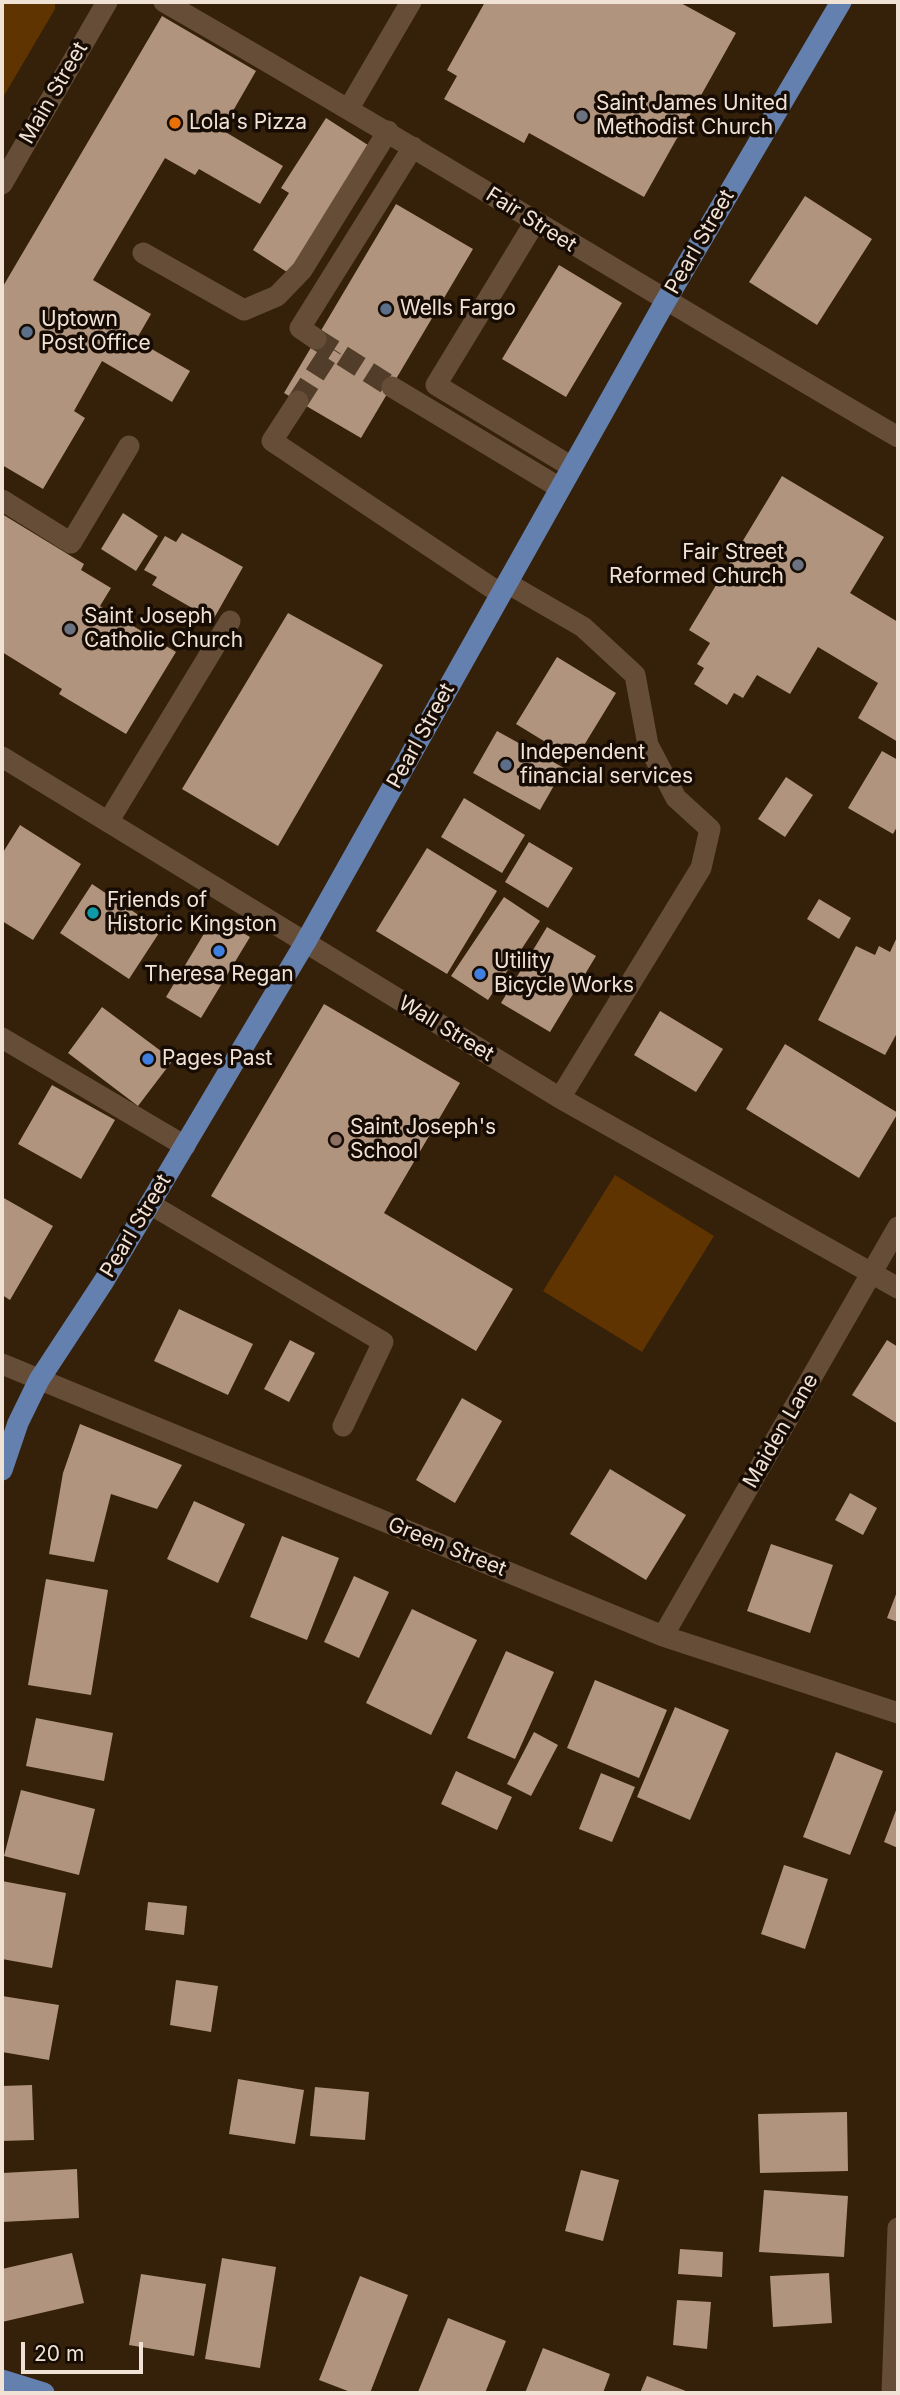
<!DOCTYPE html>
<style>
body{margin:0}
#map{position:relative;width:900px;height:2395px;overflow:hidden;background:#35200a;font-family:Inter,sans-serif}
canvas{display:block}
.frame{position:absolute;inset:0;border:4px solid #f1e2d6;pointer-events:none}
.scale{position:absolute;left:21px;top:2342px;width:122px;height:32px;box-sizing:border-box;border:4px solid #f1e2d6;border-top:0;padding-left:9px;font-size:21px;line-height:24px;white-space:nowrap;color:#f1e2d6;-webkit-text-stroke:5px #160c04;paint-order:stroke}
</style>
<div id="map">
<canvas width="900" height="2395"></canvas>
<div class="frame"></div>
<div class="scale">20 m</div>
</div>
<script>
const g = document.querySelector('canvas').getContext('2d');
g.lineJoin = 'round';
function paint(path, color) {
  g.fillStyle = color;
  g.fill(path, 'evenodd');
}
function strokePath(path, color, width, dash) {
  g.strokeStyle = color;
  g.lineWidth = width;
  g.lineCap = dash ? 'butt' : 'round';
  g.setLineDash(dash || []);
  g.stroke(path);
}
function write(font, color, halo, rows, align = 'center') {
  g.font = font + ' Inter,sans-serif';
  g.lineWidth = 7;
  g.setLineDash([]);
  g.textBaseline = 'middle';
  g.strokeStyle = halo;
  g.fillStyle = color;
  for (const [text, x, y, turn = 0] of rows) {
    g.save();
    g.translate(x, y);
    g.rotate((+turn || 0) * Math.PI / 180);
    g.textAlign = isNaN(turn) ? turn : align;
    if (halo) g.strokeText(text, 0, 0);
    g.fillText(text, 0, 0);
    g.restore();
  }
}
const green = new Path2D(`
 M2 2H55V9L2 99Z
 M615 1175 714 1236 642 1352 543 1291Z`);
const building = new Path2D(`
 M485 2H679L736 33 644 197 529 133 524 143 444 99 457 76 447 70Z
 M162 16 256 71 222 130 283 166 260 204 199 169 195 175 165 158 93 280 151 314 136 340 190 371 172 402 102 361 74 411 85 418 43 489 2 465V288Z
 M326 118 371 147 290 274 253 250 289 193 281 188Z
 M805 196 872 239 817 325 749 282Z
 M396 204 473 249 361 438 284 393Z
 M559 265 622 303 566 397 502 359Z
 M782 476 884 537 850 593 898 622V742L858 718 878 683 818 647 790 694 757 675 743 698 734 693 727 705 694 684 704 668 697 664 710 643 689 630Z
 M123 513 158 536 136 571 101 549Z
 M2 514 84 564 81 570 111 588 100 606 176 652 126 734 59 694 62 689 2 652Z
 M182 533 243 567 213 620 152 585 157 577 144 570 165 536 176 542Z
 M288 613 383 665 278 846 182 789Z
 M557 657 616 693 575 760 516 724Z
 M497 731 564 768 540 810 473 773Z
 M882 751 898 760V825L893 834 848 808Z
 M786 777 813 795 785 837 758 819Z
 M464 798 525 835 502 873 441 837Z
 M20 825 81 864 33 940 2 921V854Z
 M529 842 573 868 548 908 505 882Z
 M427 848 497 891 447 974 376 931Z
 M92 884 161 930 129 979 60 933Z
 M504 897 540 921 488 1000 451 976Z
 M819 899 851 918 839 939 807 919Z
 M214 917 250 937 201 1018 166 997Z
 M547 927 596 956 550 1032 501 1003Z
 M898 935V1037L896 1035 885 1055 818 1020 856 946 875 955 879 946 890 952Z
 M324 1004 460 1083 384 1213 513 1289 476 1351 211 1196Z
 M102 1007 173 1060 138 1106 68 1053Z
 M660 1011 723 1049 696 1092 634 1055Z
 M785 1044 898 1113 859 1178 746 1109Z
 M52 1085 115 1120 81 1179 18 1144Z
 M2 1197 53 1226 10 1300 2 1295Z
 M179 1309 253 1344 228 1395 154 1361Z
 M290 1340 315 1353 289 1402 264 1389Z
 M887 1340 898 1347V1424L852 1395Z
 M462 1398 502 1421 455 1503 416 1480Z
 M80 1424 182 1465 157 1509 111 1494 94 1562 49 1554 63 1473Z
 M610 1469 686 1515 646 1580 570 1534Z
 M850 1493 877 1508 863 1535 835 1520Z
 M194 1501 245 1524 218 1583 167 1559Z
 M282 1536 339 1558 307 1640 250 1617Z
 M771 1544 833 1565 810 1633 747 1611Z
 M354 1576 389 1592 359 1658 324 1642Z
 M46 1579 108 1590 91 1695 28 1685Z
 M898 1589V1622L887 1618Z
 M412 1609 477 1640 431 1735 366 1703Z
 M506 1651 554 1672 515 1759 467 1738Z
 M595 1680 667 1710 639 1778 567 1748Z
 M675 1707 729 1730 690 1820 637 1797Z
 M36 1718 113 1733 104 1781 26 1766Z
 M534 1732 558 1745 531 1796 507 1784Z
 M836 1752 883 1771 850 1855 803 1837Z
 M456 1771 512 1797 497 1830 441 1804Z
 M601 1773 635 1787 612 1842 579 1829Z
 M21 1790 95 1809 79 1875 4 1856Z
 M898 1805V1848L884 1842Z
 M784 1865 828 1879 805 1949 761 1934Z
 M2 1881 66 1893 52 1968 2 1959Z
 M148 1902 187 1906 184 1935 145 1930Z
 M176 1980 218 1986 211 2032 170 2025Z
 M2 1996 59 2005 49 2060 2 2052Z
 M238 2079 304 2090 295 2144 229 2134Z
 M32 2085 34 2140 2 2141V2086Z
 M315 2087 369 2092 365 2140 310 2136Z
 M847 2112 848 2171 760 2173 758 2114Z
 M77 2169 79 2218 2 2222V2173Z
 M581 2170 619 2180 603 2241 565 2231Z
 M764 2190 848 2196 844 2257 759 2252Z
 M680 2249 723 2252 722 2277 678 2274Z
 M72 2253 84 2303 2 2322V2269Z
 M222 2258 276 2267 260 2368 205 2359Z
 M829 2273 832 2323 773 2327 770 2276Z
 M141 2274 206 2284 194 2356 129 2345Z
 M360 2276 408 2295 370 2393H353L319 2380Z
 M677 2300 711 2302 707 2349 673 2345Z
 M448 2318 506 2341 485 2393 418 2392Z
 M543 2348 610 2374 603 2393H525Z
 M647 2376 691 2393H640Z`);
const minorTunnel = new Path2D(`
 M316 339 392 387
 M298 401 332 348`);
const minor = new Path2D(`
 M164 2C411 143 652 294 898 437
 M349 108 411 2
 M2 184 107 2
 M535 222 436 385 572 467
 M143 253 244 310 277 296 302 270 388 131
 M316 339 300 328 413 147
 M392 387 560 488
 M298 401 272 441 501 594
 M2 500 71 543 129 446
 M507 583 583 627 635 675 648 745 676 798 710 829 701 868 560 1098
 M2 757 560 1098 898 1288
 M108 822 230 621
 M2 1038 185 1146
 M150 1204 383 1342 343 1426
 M2 1364 663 1636 898 1713
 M663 1636 898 1227
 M892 2393 898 2228`);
const major = new Path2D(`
 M2 1470 18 1423 39 1380 104 1281 305 943 665 302 841 2
 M2 2380 44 2393`);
const markers = [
 [582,116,7,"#6b7280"],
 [175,123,7,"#e8710a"],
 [386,309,7,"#5c6f8a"],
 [27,332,7,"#5c6f8a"],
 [798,565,7,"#6b7280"],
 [70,629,7,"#6b7280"],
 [506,765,7,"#5c6f8a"],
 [93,913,7,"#0f9aa8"],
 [219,951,7,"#3f7fe0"],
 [480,974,7,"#3f7fe0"],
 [148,1059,7,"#3f7fe0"],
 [336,1140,7,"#8d6e63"]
];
const streetNames = [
 ["Main Street",54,93,-60],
 ["Fair Street",531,220,32],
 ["Pearl Street",700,242,-60],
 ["Pearl Street",421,736,-61],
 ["Wall Street",446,1029,31],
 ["Pearl Street",136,1226,-59],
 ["Maiden Lane",781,1431,-60],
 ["Green Street",447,1547,22]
];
const poiNames = [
 ["Saint James United",596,104],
 ["Methodist Church",596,128],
 ["Lola's Pizza",189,123],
 ["Wells Fargo",400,309],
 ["Uptown",41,320],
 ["Post Office",41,344],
 ["Fair Street",784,553,"right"],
 ["Reformed Church",784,577,"right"],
 ["Saint Joseph",84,617],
 ["Catholic Church",84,641],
 ["Independent",520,753],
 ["financial services",520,777],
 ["Friends of",107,901],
 ["Historic Kingston",107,925],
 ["Utility",494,962],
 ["Bicycle Works",494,986],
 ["Theresa Regan",219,975,"center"],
 ["Pages Past",162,1059],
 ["Saint Joseph's",350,1128],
 ["School",350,1152]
];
paint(green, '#5f3400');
paint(building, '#b0947d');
strokePath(minorTunnel, '#513d29', 21, [21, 10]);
strokePath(minor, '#654d37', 21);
strokePath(major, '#6480ae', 21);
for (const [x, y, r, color] of markers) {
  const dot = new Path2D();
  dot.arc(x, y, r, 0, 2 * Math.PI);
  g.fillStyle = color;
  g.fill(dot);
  strokePath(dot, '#160c04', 2.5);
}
write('21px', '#f1e2d6', '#160c04', streetNames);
write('21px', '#f1e2d6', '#160c04', poiNames, 'left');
</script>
